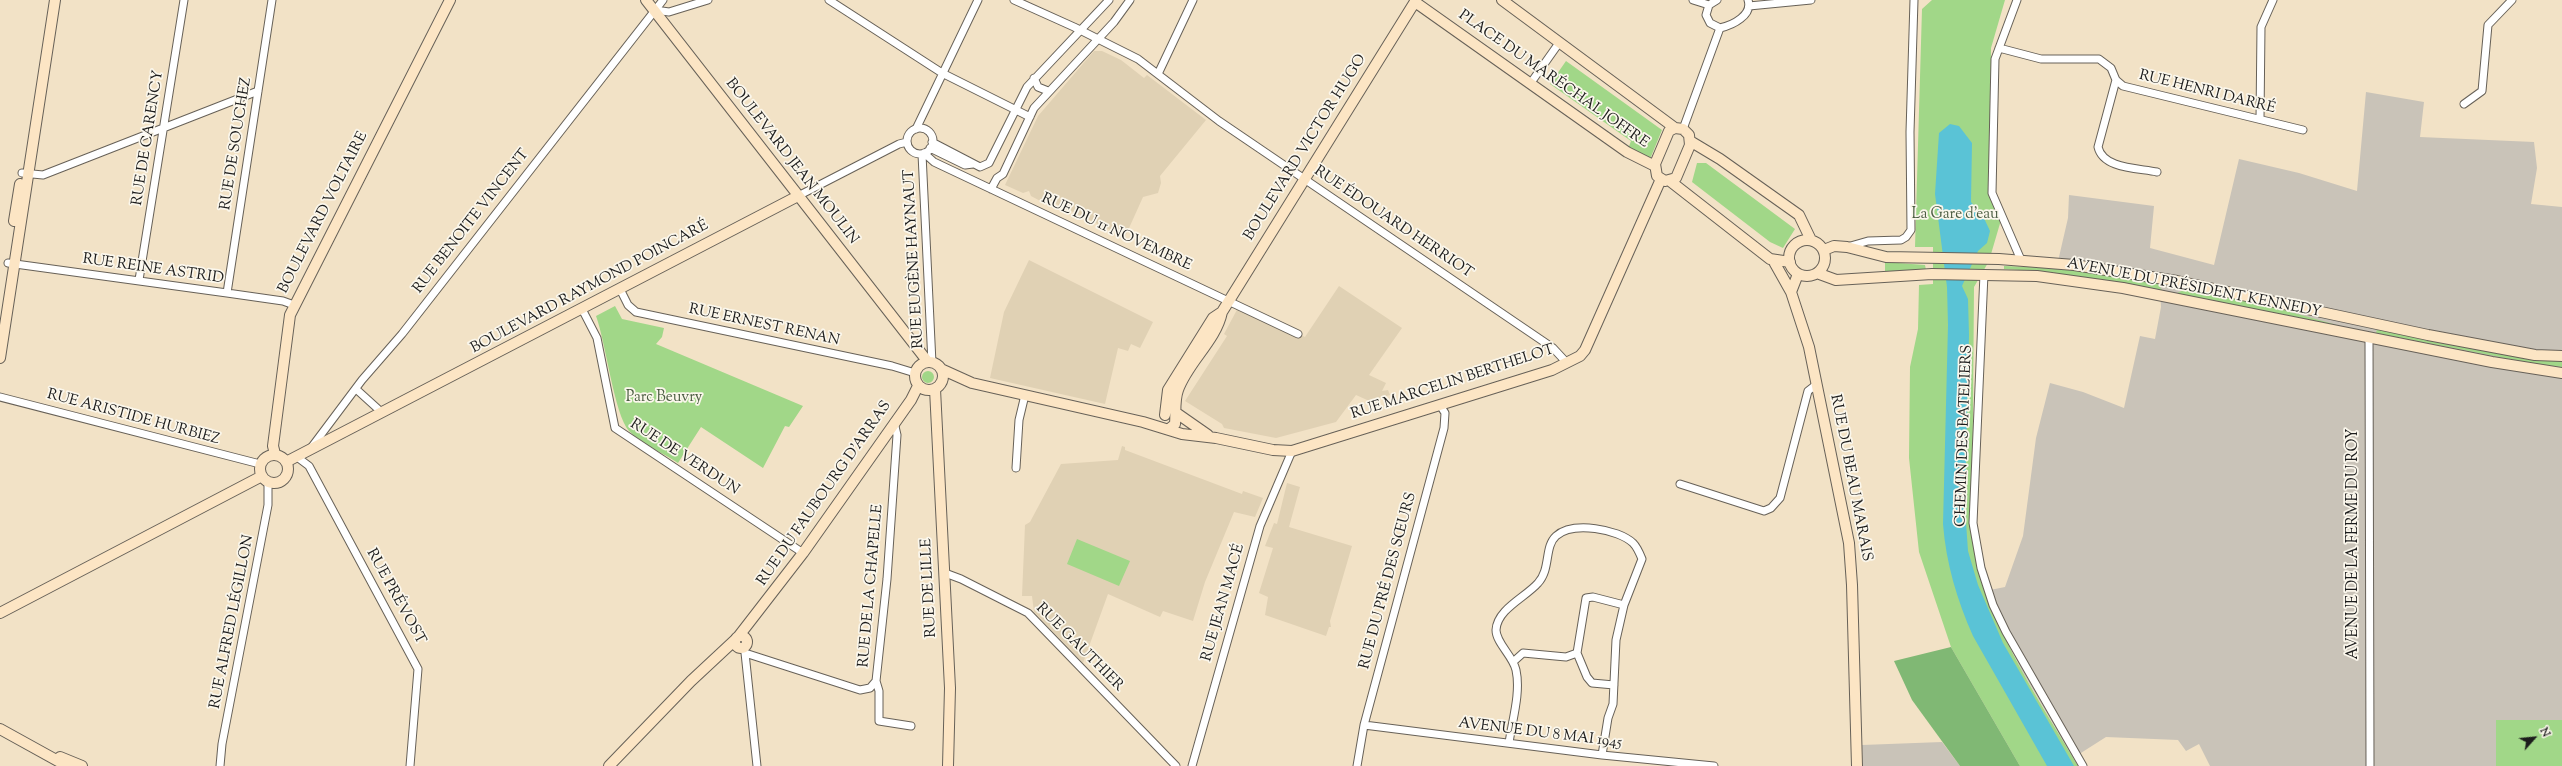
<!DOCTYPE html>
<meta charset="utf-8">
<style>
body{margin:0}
#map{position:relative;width:2562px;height:766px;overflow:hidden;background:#f2e2c6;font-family:"Sorts Mill Goudy",serif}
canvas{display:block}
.north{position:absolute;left:2514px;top:718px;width:40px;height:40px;-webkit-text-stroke:3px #fbf7ec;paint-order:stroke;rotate:63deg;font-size:11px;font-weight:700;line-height:16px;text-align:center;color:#1c1c1c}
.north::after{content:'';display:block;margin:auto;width:14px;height:18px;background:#1c1c1c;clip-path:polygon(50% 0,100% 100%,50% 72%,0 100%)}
</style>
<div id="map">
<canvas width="2562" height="766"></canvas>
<div class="north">N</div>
</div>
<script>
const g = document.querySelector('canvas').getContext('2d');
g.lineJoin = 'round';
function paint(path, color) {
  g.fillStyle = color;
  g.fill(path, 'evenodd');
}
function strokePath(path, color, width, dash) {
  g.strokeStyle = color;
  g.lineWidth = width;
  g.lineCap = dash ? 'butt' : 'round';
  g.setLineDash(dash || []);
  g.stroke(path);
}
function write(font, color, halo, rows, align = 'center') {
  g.font = font + ' "Sorts Mill Goudy",serif';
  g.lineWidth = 3.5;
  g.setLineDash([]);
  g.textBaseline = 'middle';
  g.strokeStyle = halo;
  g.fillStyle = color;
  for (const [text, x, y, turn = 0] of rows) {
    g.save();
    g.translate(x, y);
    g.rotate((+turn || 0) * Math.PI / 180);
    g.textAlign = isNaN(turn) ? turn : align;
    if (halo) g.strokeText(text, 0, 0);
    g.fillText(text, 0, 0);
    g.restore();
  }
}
const built = new Path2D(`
 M1094 51H1102L1121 60 1144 78 1147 75 1206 120 1160 176 1161 183 1158 193 1143 197 1125 237 1052 202 1046 204 1031 196 1029 191 1023 193 1005 185 1038 116Z
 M1029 260 1153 322 1140 348 1131 344 1128 351 1118 348 1105 404 990 378 1004 312Z
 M1339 286 1402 328 1369 375 1386 383 1382 391 1388 390 1390 395 1379 398 1376 404 1356 395 1336 422 1276 438 1224 428 1222 424 1185 401 1227 336 1224 334 1239 306 1305 337Z
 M1122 446 1125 447V450L1242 494 1243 491 1263 498 1255 517 1234 512 1205 582 1193 621 1163 611 1160 617 1108 594 1083 663 1034 612 1032 596H1022L1025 525 1030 522 1061 464 1118 460Z
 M1287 483 1300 487 1289 527 1352 546 1330 621 1331 627H1329L1326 636 1265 615 1268 597 1259 593 1273 548 1265 546 1274 523 1277 524Z`);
const industrial = new Path2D(`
 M2366 92 2424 102 2420 137 2534 142 2537 168 2531 204 2562 207V766H2210L2199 744 2186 751 2178 740 2106 737 2073 758 2022 671 1997 621 1985 591 2005 587 2023 536 2036 438 2050 383 2083 392 2124 408 2140 336 2155 339 2161 307 2160 289 2056 270 2068 218 2069 195 2154 206 2150 248 2214 265 2239 159 2299 173 2357 191Z
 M1942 742 1960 766H1863L1862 745Z`);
const green = new Path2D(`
 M1932 0H2005L1991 48 1990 197 2001 220 1989 261 1974 287 1972 534C1984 619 2035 693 2078 766H2020L1951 647 1919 552 1909 458 1910 367 1918 329 1919 285 1933 284V247H1915L1922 9Z
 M1566 61 1662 130 1650 159 1628 149 1631 141 1550 84Z
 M1697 163H1706L1795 229 1783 248 1770 242 1692 182Z
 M1885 262 1925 265 1926 270 1885 272Z
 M2004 266C2056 267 2106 274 2157 283L2162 290 2049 272 2004 269Z
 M2186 289 2262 304 2351 329 2175 294Z
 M615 306 622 319 664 328 662 337 656 344 803 406 789 427 785 426 763 468 701 427 678 463C663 453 641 444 629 431 614 414 606 343 596 316Z
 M2382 328 2538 359 2562 361V367L2536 364 2376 333 2377 329Z
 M922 377a6 6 0 1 1 12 0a6 6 0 1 1-12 0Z
 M1077 539 1130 561 1119 586 1067 564Z
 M2496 720H2562V766H2496Z`);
const forest = new Path2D(`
 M1951 647 2020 766H1960L1912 700 1894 661Z`);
const water = new Path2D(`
 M1950 124 1959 126 1972 143 1971 202 1983 216 1990 231 1987 243 1978 251 1962 286 1968 299 1969 335 1965 508 1968 551 1978 585 2003 643 2074 766H2047L1973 636C1957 600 1946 563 1943 524L1948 325 1947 287 1935 194 1939 133Z`);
const street = new Path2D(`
 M829 0 942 73 1030 117
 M1014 0 1074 27 1138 59 1219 121 1553 348 1567 363
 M1693 0 1709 5
 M1717 0 1709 5 1706 15 1710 23 1720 28C1733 25 1753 15 1748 0
 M2017 0 1995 59 1992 193 2021 260
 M1749 6 1811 0
 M655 10 669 12 708 0
 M1999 48 2041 59H2099L2111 68 2116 80 2123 86 2303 130
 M1158 74 1193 0
 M1034 78 1038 87 1048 91
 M2116 80 2098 147C2103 169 2138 168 2157 172
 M1530 84 1559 43
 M2464 104 2482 91 2488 25 2512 0
 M2260 119 2261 27 2273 0
 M907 141a13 13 0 1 1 26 0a13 13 0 1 1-26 0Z
 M916 129 978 0
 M1683 129 1720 28
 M932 142 980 167 989 163 1027 87 1109 0
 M930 148 965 165 973 164
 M924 153 934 162 1298 334
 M922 154 932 363
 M22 173 43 175 258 91
 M991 189 997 178 1003 174 1034 108 1114 22 1130 0
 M798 196 899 144 907 142
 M1847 247 1868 241 1901 240 1906 237 1911 230 1910 132 1914 0
 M8 263 227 293 283 301 294 305
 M1984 274 1973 523 1981 568 1993 605 2006 632 2083 766
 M139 280 184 0
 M620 289 628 305 636 312 892 366 915 373
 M227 293 272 0
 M582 309 597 338 615 428 803 553
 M2369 338 2370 766
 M356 389 378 409 380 414
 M0 397 260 464
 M311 448 362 380 402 334 663 0
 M297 457 309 466 418 669 410 766
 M1016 468 1019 420 1025 395
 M1680 484 1764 511 1771 508 1780 498 1808 391 1817 384
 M945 573 961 579 1028 613 1176 766
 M744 648 745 653 860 690 870 688 876 681 887 579 897 435 894 422
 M745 653 757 766
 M1577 653 1587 677 1592 683 1614 685
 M1513 662 1523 653 1566 657 1577 653 1586 598 1593 597 1624 605
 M876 681 879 691V721L911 726
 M1364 725 1602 755 1714 766
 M1509 743C1512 721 1521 693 1516 670 1513 656 1496 643 1496 630 1497 609 1526 597 1538 583 1551 569 1544 547 1556 536 1573 521 1618 529 1633 543 1637 547 1640 554 1642 559L1624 605 1616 640 1613 704 1608 718 1602 755
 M220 766 222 744 268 505V482
 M1192 766 1260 526 1292 451
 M1357 766 1364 725 1444 428 1445 413 1440 405`);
const secondary = new Path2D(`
 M646 0 928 362
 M1502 0 1675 128
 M1415 2 1627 152 1655 166
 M1675 128 1683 129 1689 135 1690 145 1676 178 1665 181 1657 176 1655 164 1669 131Z
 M1690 141 1720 159 1799 215 1811 240
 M1670 181 1770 259 1790 262
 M14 221 20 184
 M1789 258a18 18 0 1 1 36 0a18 18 0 1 1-36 0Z
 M1824 250 1834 246 1847 247 1886 257 1999 259 2074 265 2177 281 2428 335 2535 355 2562 356
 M1773 260 1791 292
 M1817 273 1836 280 1932 274 2037 276 2123 288 2492 362 2562 373
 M1798 274 1791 292 1809 347 1849 543 1852 585 1857 766
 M0 358 55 0
 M915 376a14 14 0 1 1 28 0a14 14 0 1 1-28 0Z
 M941 369 972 383 1143 422 1182 434 1216 438 1273 450 1292 451 1552 370 1580 356 1585 350 1661 179
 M935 389 950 688 948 766
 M1175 412 1208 435
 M1165 415 1168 390 1213 318 1222 312
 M1169 429 1175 424C1176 412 1174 401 1178 390 1188 362 1216 341 1222 312L1416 0
 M275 454 273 446 290 315 450 0
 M260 469a14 14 0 1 1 28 0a14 14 0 1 1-28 0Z
 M286 462 798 196
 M0 613 262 476
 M735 642a6 6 0 1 1 12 0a6 6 0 1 1-12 0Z
 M738 637 803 553 911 400 918 386
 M0 729 67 766
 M60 757 82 766
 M609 766 691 681 735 640`);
const streetNames = [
 ["PLACE DU MARÉCHAL JOFFRE",1553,80,35],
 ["RUE HENRI DARRÉ",2207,93,14],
 ["RUE DE CARENCY",149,138,-81],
 ["RUE DE SOUCHEZ",237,144,-81],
 ["BOULEVARD VICTOR HUGO",1306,148,-58],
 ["BOULEVARD JEAN MOULIN",791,162,52],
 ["BOULEVARD VOLTAIRE",324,213,-63],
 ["RUE BENOITE VINCENT",472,222,-52],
 ["RUE ÉDOUARD HERRIOT",1393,223,34],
 ["RUE DU 11 NOVEMBRE",1116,233,25],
 ["RUE EUGÈNE HAYNAUT",915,259,-93],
 ["RUE REINE ASTRID",153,270,8],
 ["BOULEVARD RAYMOND POINCARÉ",590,288,-28],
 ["AVENUE DU PRÉSIDENT KENNEDY",2194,289,11],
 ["RUE ERNEST RENAN",764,326,12],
 ["RUE MARCELIN BERTHELOT",1453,383,-18],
 ["RUE ARISTIDE HURBIEZ",133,418,15],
 ["CHEMIN DES BATELIERS",1965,436,-88],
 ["RUE DE VERDUN",684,458,33],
 ["RUE DU BEAU MARAIS",1850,478,79],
 ["RUE DU FAUBOURG D'ARRAS",825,494,-55],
 ["AVENUE DE LA FERME DU ROY",2354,544,-90],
 ["RUE DU PRÉ DES SŒURS",1389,581,-75],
 ["RUE DE LA CHAPELLE",872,586,-85],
 ["RUE DE LILLE",930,588,-93],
 ["RUE PRÉVOST",395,597,61],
 ["RUE JEAN MACÉ",1224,603,-74],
 ["RUE ALFRED LÉGILLON",233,622,-79],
 ["RUE GAUTHIER",1079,648,45],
 ["AVENUE DU 8 MAI 1945",1540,734,7]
];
const parkNames = [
 ["La Gare d'eau",1955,215],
 ["Parc Beuvry",664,398]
];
paint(built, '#e0d1b4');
paint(industrial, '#c9c3b8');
paint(green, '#a1d788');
paint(forest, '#80b874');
paint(water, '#5ac3d6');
strokePath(street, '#676158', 9);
strokePath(secondary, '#676158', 12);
strokePath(street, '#fff', 7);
strokePath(secondary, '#fce5c4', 10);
write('15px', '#1c1c1c', '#fbf7ec', streetNames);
write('15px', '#4b5d42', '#fbf7ec', parkNames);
</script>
